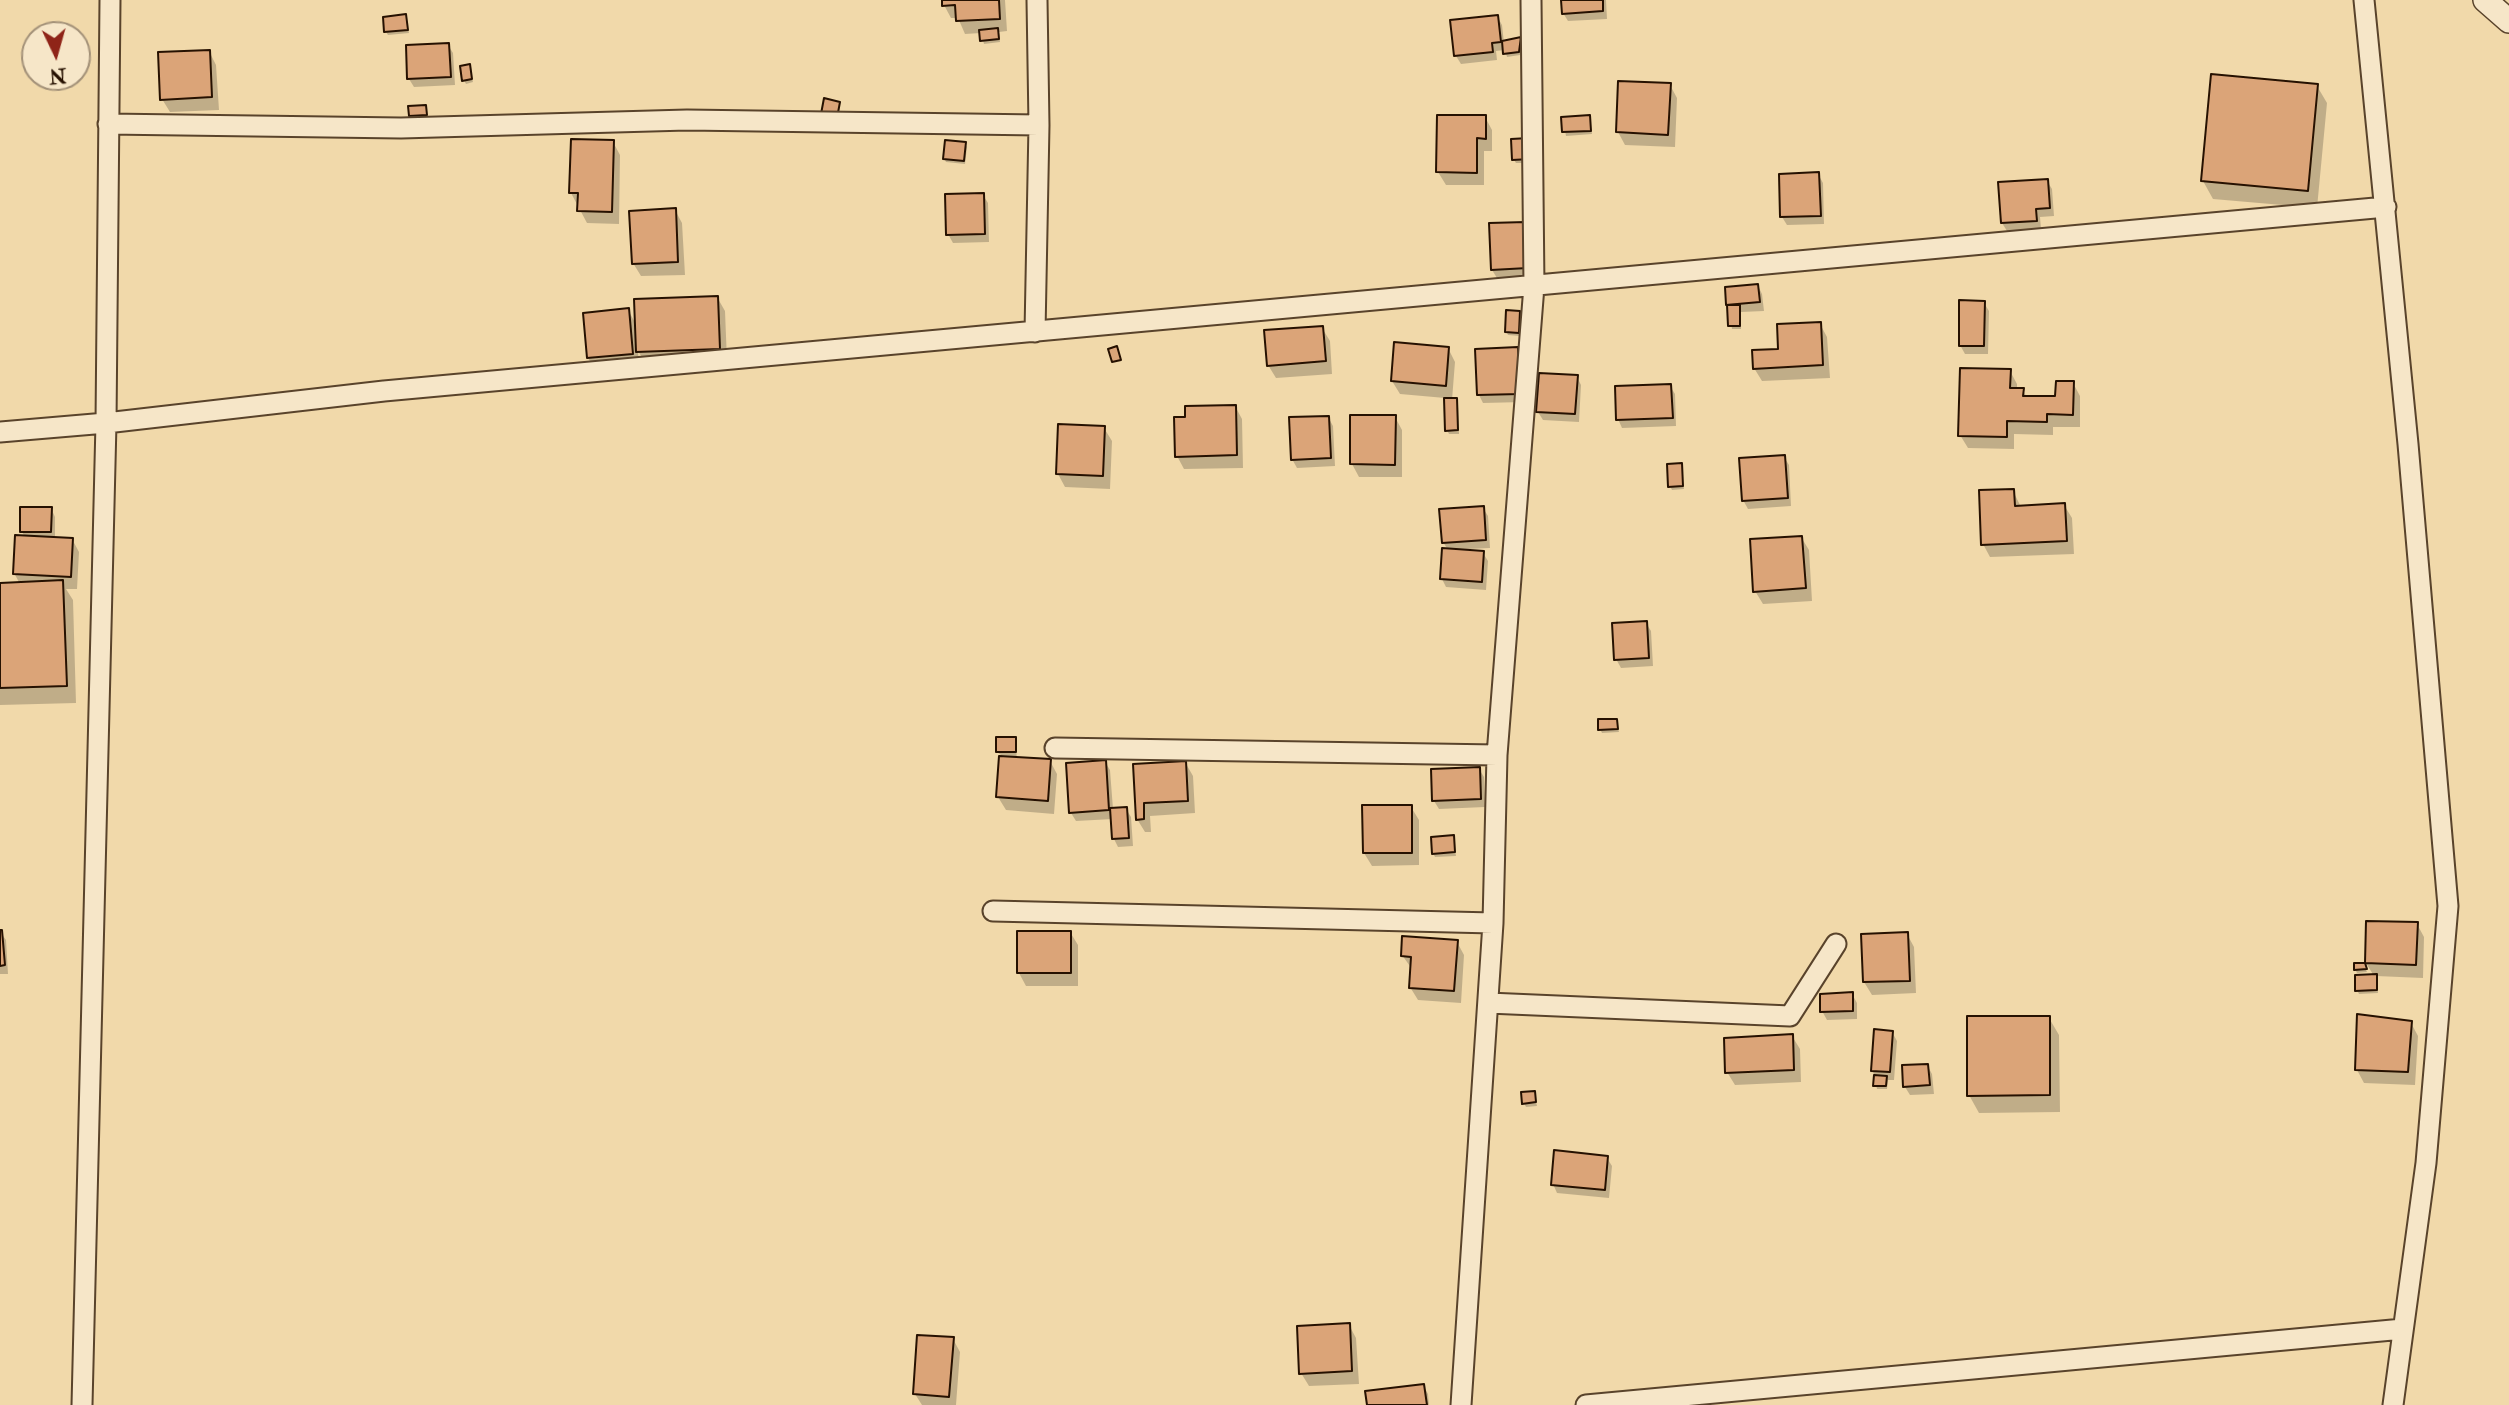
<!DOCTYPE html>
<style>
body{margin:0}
#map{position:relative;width:2509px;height:1405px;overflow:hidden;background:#f1d9aa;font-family:"IM FELL Double Pica",serif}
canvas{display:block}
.north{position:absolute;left:21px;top:21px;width:70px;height:70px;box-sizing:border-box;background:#f6e6c8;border:2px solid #a39178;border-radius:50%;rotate:175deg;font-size:19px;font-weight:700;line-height:28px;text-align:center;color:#261101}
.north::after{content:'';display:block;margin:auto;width:24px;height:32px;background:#8f2418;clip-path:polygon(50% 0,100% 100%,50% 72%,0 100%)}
</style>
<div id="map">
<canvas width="2509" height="1405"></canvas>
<div class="north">N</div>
</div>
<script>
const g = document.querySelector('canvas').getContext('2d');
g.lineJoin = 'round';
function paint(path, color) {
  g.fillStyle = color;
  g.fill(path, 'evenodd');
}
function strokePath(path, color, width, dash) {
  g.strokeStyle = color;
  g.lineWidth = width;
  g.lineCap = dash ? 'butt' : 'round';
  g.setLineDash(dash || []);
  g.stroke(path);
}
const shadow = new Path2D(`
 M944 0H1005L1007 31 999 32 1000 42 984 44 981 33 965 34 958 18H951L944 5Z
 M1563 0H1606L1607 19 1568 21 1563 13Z
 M405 16 409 33 388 35 386 32Z
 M1497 16 1502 25 1504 43 1520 39V55L1507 57 1505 50 1496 51 1497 60 1461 64 1456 56 1452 21Z
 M448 45 453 53 455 85 414 87 409 79Z
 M209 51 216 65 219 110 170 112 162 99Z
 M469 66 473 82 466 84 464 80Z
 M1670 85 1677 98 1675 147 1625 145 1618 132Z
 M2317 86 2327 103 2317 208 2213 199 2203 181Z
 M425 107 428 119H413L411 115Z
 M1485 117 1492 130V151H1484V185H1446L1438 172Z
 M1589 117 1592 134 1566 136 1563 119Z
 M1528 140 1532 163H1516L1514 160Z
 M613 142 620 155 619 224 587 223 571 193Z
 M965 144 967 147 965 164 946 162 944 158Z
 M1818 174 1823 183 1824 224 1787 225 1782 217Z
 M2047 181 2052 189 2054 216 2040 217 2041 229 2007 231 2002 223Z
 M983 195 988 203 989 242 953 243 948 234Z
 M675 210 682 223 685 275 641 276 633 263Z
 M1490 225 1532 276 1497 278 1492 270Z
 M1758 286 1762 294 1764 311 1741 312V329H1732L1728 304Z
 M717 297 725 311 727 361 646 364 638 351 639 367 596 371 588 358 584 314 628 310 637 326Z
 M1984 303 1989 311 1988 354H1965L1960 345Z
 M1519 313 1521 317 1520 336 1508 335 1506 331Z
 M1820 324 1827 337 1830 378 1762 381 1754 368Z
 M1322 328 1330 341 1332 374 1276 378 1268 365Z
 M1448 348 1455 362 1452 400H1456L1458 403 1459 434H1449L1447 430 1445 398 1400 394 1392 381Z
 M1517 349 1522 358 1524 402 1483 403 1479 395Z
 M2010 371 2017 384V390H2023L2027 398H2057L2073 383 2080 396V427H2053V435L2014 434V449L1968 448 1960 435Z
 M1577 377 1581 385 1579 422 1543 420 1538 412Z
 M1670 386 1675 394 1676 426 1622 428 1618 419Z
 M1235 406 1242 419 1243 468 1184 469 1177 456Z
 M1328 417 1333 426 1335 466 1297 468 1292 459Z
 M1395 417 1402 430V477H1359L1352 464Z
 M1104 428 1112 441 1110 489 1065 487 1058 474Z
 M1784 457 1789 465 1791 506 1748 509 1743 500Z
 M1681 465 1684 489 1672 490 1670 486Z
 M2013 491 2021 507 2064 505 2072 518 2074 554 1990 557 1983 544Z
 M51 508 55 517V538L72 539 79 552 77 589H66L73 600 76 703 0 705V584H20L14 573 25 537 22 532Z
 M1483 508 1488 516 1490 548 1468 549V552L1483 553 1488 561 1486 590 1446 587 1442 579 1448 550 1443 542Z
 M1801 537 1809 550 1812 601 1763 604 1755 591Z
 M1646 623 1651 631 1653 666 1621 668 1616 659Z
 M1616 720 1619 732 1602 733 1600 729Z
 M1015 739 1017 759 1050 761 1057 774 1054 814 1006 810 998 797 1001 755 997 752Z
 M1105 762 1110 770 1113 809H1126L1131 817 1133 846 1118 847 1114 839 1113 819 1076 821 1071 813Z
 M1185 762 1193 776 1195 813 1150 816 1151 832H1145L1137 819 1135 765Z
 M1479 769 1484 777 1485 807 1439 809 1434 801Z
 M1411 807 1419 820V865L1372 866 1364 853Z
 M1453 837 1456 856 1435 857 1433 853Z
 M2417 924 2424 937 2423 978 2376 976 2378 993 2359 994 2357 990 2374 976 2366 963Z
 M0 932 6 940 8 974H0Z
 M1070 932 1078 945V986H1026L1019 973Z
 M1907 934 1914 947 1916 993 1872 995 1864 982Z
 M1457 942 1464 955 1461 1003 1418 1000 1410 987 1412 969 1402 955Z
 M2364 966 2367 972 2357 973 2355 969Z
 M1852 994 1857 1003V1019L1827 1020 1822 1011Z
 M2049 1018 2059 1035 2060 1112 1979 1113 1969 1095Z
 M2411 1023 2418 1036 2415 1085 2364 1083 2357 1070Z
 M1892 1032 1897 1041 1894 1080H1888L1887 1089H1877L1873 1071Z
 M1792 1036 1800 1049 1801 1082 1735 1085 1727 1072Z
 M1927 1065 1932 1074 1934 1094 1910 1095 1905 1087 1904 1067Z
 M1534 1093 1537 1106 1526 1107 1524 1103Z
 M1607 1158 1612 1166 1609 1198 1557 1193 1553 1184Z
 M1349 1325 1356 1338 1359 1384 1309 1386 1301 1373Z
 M953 1339 960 1352 956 1405H922L915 1394Z
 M1423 1385 1428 1394 1429 1405H1368Z`);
const building = new Path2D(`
 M942 0H999L1000 19 956 21 955 5 942 6Z
 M1561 0H1603V11L1562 14Z
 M406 14 408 30 384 32 383 17Z
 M1498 15 1501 42 1492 43 1493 52 1454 56 1450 20Z
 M998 28 999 39 980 41 979 30Z
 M1521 37 1519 52 1503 54 1502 41Z
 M449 43 451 77 407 79 406 45Z
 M210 50 212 97 160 100 158 52Z
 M470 64 472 79 462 81 460 66Z
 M2211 74 2318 84 2308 191 2201 181Z
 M1618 81 1671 83 1668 135 1616 132Z
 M824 98 840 102 837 118 821 114Z
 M426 105 427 115 409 116 408 106Z
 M1437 115H1486V139L1477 138V173L1436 172Z
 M1590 115 1591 131 1562 132 1561 117Z
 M1529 138 1531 159 1512 160 1511 139Z
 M571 139 614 140 612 212 577 211 578 193H569Z
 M945 140 966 142 964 161 943 159Z
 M1819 172 1821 216 1780 217 1779 174Z
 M2048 179 2050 208 2036 209 2037 221 2001 223 1998 182Z
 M984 193 985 234 946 235 945 194Z
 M676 208 678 262 632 264 629 211Z
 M1526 222 1528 268 1491 270 1489 223Z
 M1758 284 1760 302 1726 305 1725 287Z
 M718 296 720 349 636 352 634 299Z
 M1959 300 1985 301 1984 346H1959Z
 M1727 305H1740V326H1728Z
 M629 308 633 354 587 358 583 313Z
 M1506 310 1520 311 1519 333 1505 332Z
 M1821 322 1823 365 1753 369 1752 350 1778 349 1777 324Z
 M1323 326 1326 361 1267 366 1264 330Z
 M1394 342 1449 347 1446 386 1391 381Z
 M1117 346 1121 360 1112 362 1108 349Z
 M1518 347 1520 394 1477 395 1475 349Z
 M1960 368 2011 369 2010 388H2024L2023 396H2055L2056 381H2074L2073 415 2047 414V422L2007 421V437L1958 436Z
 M1539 373 1578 375 1575 414 1536 412Z
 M1671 384 1673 418 1616 420 1615 386Z
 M1444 398H1457L1458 430 1445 431Z
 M1236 405 1237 455 1175 457 1174 417H1185V406Z
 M1350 415H1396L1395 465 1350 464Z
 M1329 416 1331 458 1291 460 1289 417Z
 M1058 424 1105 426 1103 476 1056 474Z
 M1785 455 1788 498 1742 501 1739 458Z
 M1682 463 1683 486 1668 487 1667 464Z
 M2014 489 2015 506 2065 503 2067 541 1981 545 1979 490Z
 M1484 506 1486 540 1442 543 1439 509Z
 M20 507H52L51 532H20Z
 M15 535 73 538 71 577 13 574Z
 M1802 536 1806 588 1753 592 1750 539Z
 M1442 548 1484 551 1482 582 1440 579Z
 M63 580 67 686 0 688V583Z
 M1647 621 1649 658 1614 660 1612 623Z
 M1598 719H1617L1618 729 1598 730Z
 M996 737H1016V752H996Z
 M999 756 1051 759 1048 801 996 797Z
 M1106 760 1109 810 1069 813 1066 763Z
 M1186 761 1188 801 1144 803V819L1136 820 1133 764Z
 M1480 767 1481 799 1432 801 1431 769Z
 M1362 805H1412V853H1363Z
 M1127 807 1129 838 1112 839 1110 808Z
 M1454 835 1455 852 1432 854 1431 837Z
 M2366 921 2418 922 2416 965 2365 963Z
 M0 930H2L5 965 0 966Z
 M1017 931H1071V973H1017Z
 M1908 932 1910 981 1863 982 1861 934Z
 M1402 936 1458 940 1454 991 1409 988 1411 957 1401 956Z
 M2354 963H2365L2367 969 2354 970Z
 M2377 974V990L2355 991V975Z
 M1853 992V1011L1820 1012V994Z
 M2357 1014 2412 1021 2408 1072 2355 1070Z
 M1967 1016H2050V1095L1967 1096Z
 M1874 1029 1893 1031 1890 1072 1871 1071Z
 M1793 1034 1794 1070 1725 1073 1724 1038Z
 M1928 1064 1930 1085 1903 1087 1902 1065Z
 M1874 1075 1887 1076 1886 1086H1873Z
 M1535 1091 1536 1102 1522 1104 1521 1092Z
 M1554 1150 1608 1156 1605 1190 1551 1185Z
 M1350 1323 1352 1371 1299 1374 1297 1326Z
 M917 1335 954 1337 949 1397 913 1394Z
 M1424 1384 1427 1405H1367L1365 1391Z`);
const minor = new Path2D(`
 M2364 0 2408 444 2448 906 2426 1163 2393 1405
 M108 124 401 128 687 120 1039 125
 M1035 332 1039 125 1037 0
 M0 432 106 423 384 391 2386 207
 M1055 748 1497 755
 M993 911 1493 923
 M1488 1003 1790 1016 1836 944
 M82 1405 106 423 110 0
 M1461 1405 1493 923 1497 755 1534 286 1531 0
 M1586 1405 2403 1329`);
const tertiary = new Path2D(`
 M2485 0 2509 21`);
paint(shadow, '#0003');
paint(building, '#dba478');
strokePath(building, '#261101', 2);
strokePath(minor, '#59432b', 23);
strokePath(tertiary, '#59432b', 26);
strokePath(minor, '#f6e6c8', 19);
strokePath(tertiary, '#f6e6c8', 23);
</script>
